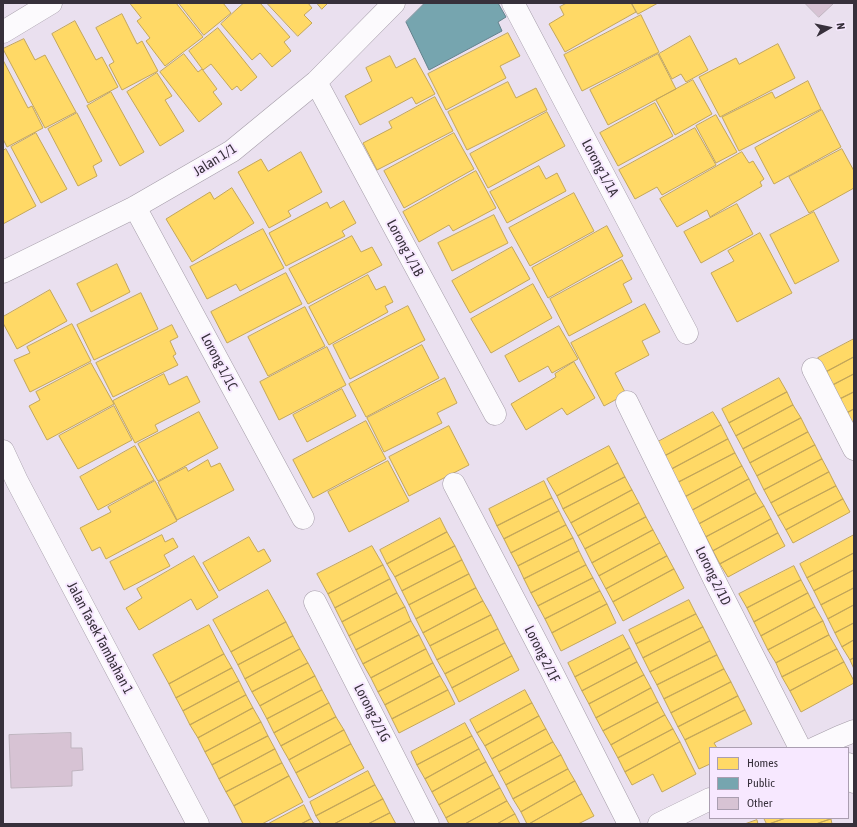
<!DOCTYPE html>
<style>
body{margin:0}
#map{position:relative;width:857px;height:827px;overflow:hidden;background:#eae0ef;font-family:"Asap Condensed",sans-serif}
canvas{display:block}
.frame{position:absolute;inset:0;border:4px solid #37303b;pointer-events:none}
.legend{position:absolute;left:709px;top:747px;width:140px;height:72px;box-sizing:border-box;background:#f7e8ff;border:1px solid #aa9eb1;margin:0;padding:5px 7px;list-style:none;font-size:12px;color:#37303b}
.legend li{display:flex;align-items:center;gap:8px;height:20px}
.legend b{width:20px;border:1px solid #aa9eb1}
.north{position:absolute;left:809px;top:8px;width:40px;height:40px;-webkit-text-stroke:3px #f7e8ff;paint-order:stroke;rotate:81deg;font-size:11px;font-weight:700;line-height:16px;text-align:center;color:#37303b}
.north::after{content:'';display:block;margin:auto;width:14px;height:18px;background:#37303b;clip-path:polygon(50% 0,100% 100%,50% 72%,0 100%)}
</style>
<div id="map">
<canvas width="857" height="827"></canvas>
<div class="frame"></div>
<ul class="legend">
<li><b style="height:11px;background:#ffd966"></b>Homes</li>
<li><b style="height:11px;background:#76a5af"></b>Public</li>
<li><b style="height:11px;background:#d7c3d4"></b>Other</li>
</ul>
<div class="north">N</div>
</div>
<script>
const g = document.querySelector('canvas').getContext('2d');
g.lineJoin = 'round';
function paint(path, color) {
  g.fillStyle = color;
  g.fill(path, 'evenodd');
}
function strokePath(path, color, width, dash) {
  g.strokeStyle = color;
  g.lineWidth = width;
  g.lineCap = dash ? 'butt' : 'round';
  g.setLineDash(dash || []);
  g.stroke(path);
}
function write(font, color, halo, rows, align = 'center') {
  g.font = font + ' "Asap Condensed",sans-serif';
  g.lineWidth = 4;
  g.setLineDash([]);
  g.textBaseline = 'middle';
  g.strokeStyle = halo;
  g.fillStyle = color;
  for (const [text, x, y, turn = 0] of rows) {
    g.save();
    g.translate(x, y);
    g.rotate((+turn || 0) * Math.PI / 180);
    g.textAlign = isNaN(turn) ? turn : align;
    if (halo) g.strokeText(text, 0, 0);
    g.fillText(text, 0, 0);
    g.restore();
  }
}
const homes = new Path2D(`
 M130 3H176L203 37 165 66 146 41 150 38 137 21 141 18Z
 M179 3H223L231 13 204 35Z
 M244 3H260L290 37 284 42 291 51 272 67 260 53 252 60 221 24Z
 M267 3H308L312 8 304 15 312 23 298 36Z
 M317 3H328L322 9Z
 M567 3H631L636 12 565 52 549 24 564 15 560 7Z
 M632 3H658L638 14Z
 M122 14 137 44 142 41 158 71 122 90 109 65 114 62 96 28Z
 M641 15 659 52 582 91 564 55Z
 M75 21 96 60 102 57 118 87 88 103 52 34Z
 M218 28 257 77 241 91 237 86 232 90 211 64 203 70 189 51Z
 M508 33 520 56 500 66 506 78 446 110 428 74Z
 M690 36 708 70 686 82 681 74 672 79 659 54Z
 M24 39 35 60 45 55 76 112 45 128 3 49Z
 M778 44 795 78 720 117 699 77 736 58 739 64Z
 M184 54 198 72 202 69 217 89 213 92 222 104 199 122 160 72Z
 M658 54 676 89 608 125 590 90Z
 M390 56 396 68 415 58 435 94 416 104 412 97 360 125 345 96 372 81 366 68Z
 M3 60 28 108 32 106 43 128 7 147 3 139Z
 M157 73 172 96 165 100 184 131 160 146 127 92Z
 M693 80 712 114 675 135 656 100Z
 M808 81 821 109 739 151 722 117 772 92 775 98Z
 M508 82 516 98 536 88 547 110 467 150 448 112Z
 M111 92 144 152 120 166 87 106Z
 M435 97 453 131 377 170 363 143 392 128 389 122Z
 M655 103 673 136 618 166 600 133Z
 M822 110 841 147 774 184 755 148Z
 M547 112 565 146 488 188 470 154Z
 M77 113 102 161 93 166 97 176 78 186 48 129Z
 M716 115 737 152 716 163 696 126Z
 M695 128 716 165 662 195 657 187 635 199 619 170Z
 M36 133 67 189 41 203 11 147Z
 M454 133 474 169 404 208 384 171Z
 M6 149 36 206 3 224V151Z
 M842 149 854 171V188L809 213 789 177Z
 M301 152 322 192 288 211 291 216 269 228 238 172 261 159 268 171Z
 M742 152 749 163 753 161 764 179 760 182 762 186 710 217 707 210 677 227 660 199Z
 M539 166 546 179 557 173 566 191 507 223 490 192Z
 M476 171 496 208 453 231 449 225 419 242 403 212Z
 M232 188 254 223 192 262 166 219 210 192 214 199Z
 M574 193 594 231 530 266 509 228Z
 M344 201 356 223 342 231 345 236 286 266 269 233 327 202 330 208Z
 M737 204 753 234 701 263 684 232Z
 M814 212 839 261 795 284 770 235Z
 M494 215 508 243 452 271 438 243Z
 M607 226 623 256 548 298 532 268Z
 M263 229 284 268 240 291 236 284 207 299 190 267Z
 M760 233 792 293 737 322 711 273 734 261 728 251Z
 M352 236 361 252 372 247 382 265 308 304 289 269Z
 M512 247 530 279 470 313 452 281Z
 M622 260 632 279 623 284 632 302 569 336 550 299Z
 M117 264 130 292 91 312 77 284Z
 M286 273 302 304 227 343 211 312Z
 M368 275 376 290 385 286 393 302 385 306 388 312 329 345 309 307Z
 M533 284 552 318 491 353 471 319Z
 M50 290 67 321 17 349 3 323V317Z
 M141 293 158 329 94 360 77 325Z
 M645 304 660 332 642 341 649 355 615 373 626 394 604 406 571 343Z
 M408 306 425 340 350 379 333 345Z
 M305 307 325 346 268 376 248 337Z
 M72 324 91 361 30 392 14 360 30 353 27 347Z
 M172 325 178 337 170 341 176 354 173 356 178 365 113 397 96 363Z
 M559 326 578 359 552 373 548 366 519 382 505 356Z
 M854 339V357L826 372 818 358Z
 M422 345 439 378 366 417 349 384Z
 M327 347 346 385 279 420 260 382Z
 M854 357V374L833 385 826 372Z
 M574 362 595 398 567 415 562 408 526 430 511 404 556 377 555 374Z
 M91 363 114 404 47 440 29 406 40 400 36 392Z
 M164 374 169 385 187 376 200 402 155 425 158 431 135 443 113 401Z
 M854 374V392L840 399 833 385Z
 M445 378 457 403 437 413 442 423 384 452 367 418Z
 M779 378 787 392 729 423 722 409Z
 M342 389 356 416 307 442 293 415Z
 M787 392 793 405 736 436 729 423Z
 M854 392V409L847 413 840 399Z
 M793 405 801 418 743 449 736 436Z
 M114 406 132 440 78 469 59 436Z
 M854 409V425L847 413Z
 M199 412 218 448 158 481 138 444Z
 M713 412 721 425 663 457 656 443Z
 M801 418 808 432 750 463 743 449Z
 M366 421 386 459 313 498 293 460Z
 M721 425 728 439 670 470 663 457Z
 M449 426 469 465 409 496 389 457Z
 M808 432 815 445 757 476 750 463Z
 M728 439 735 453 677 483 670 470Z
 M815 445 822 459 764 490 757 476Z
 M135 446 154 480 98 510 80 477Z
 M609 446 618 463 557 496 547 479Z
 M735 453 742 466 685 497 677 483Z
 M822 459 829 472 771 503 764 490Z
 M208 460 211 467 220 463 234 490 177 520 158 482 186 467 188 471Z
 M388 461 409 501 349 532 328 492Z
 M618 463 625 477 563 509 557 496Z
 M742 466 749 479 691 511 685 497Z
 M829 472 836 486 778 516 771 503Z
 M625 477 632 490 571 523 563 509Z
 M749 479 756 493 699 524 691 511Z
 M155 481 177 521 106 559 100 547 92 551 80 528 111 512 108 507Z
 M544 481 552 498 497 526 489 509Z
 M836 486 843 499 786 530 778 516Z
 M632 490 639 503 578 536 571 523Z
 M756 493 764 506 706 537 699 524Z
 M552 498 559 511 504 539 497 526Z
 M843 499 850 512 793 543 786 530Z
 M639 503 646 517 585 549 578 536Z
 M764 506 771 519 713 551 706 537Z
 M559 511 566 525 511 553 504 539Z
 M646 517 653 530 592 563 585 549Z
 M440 518 447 532 387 564 380 550Z
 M771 519 778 533 720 564 713 551Z
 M566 525 573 538 518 566 511 553Z
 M653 530 660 543 599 576 592 563Z
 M447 532 455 546 395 577 387 564Z
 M778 533 785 546 728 577 720 564Z
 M162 535 165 542 173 538 178 547 164 555 170 566 124 590 110 562Z
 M854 535V553L807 578 800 564Z
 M249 537 258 552 264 549 271 561 219 591 203 563Z
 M573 538 579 551 524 579 518 566Z
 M660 543 667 556 606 589 599 576Z
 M372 546 383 565 328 594 317 574Z
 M455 546 462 560 402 591 395 577Z
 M579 551 586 565 531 593 524 579Z
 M854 553V570L814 591 807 578Z
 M194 556 218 597 197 610 191 599 139 630 126 608 142 598 137 589Z
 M667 556 674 569 613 602 606 589Z
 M462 560 469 574 409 605 402 591Z
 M383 565 390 579 335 608 328 594Z
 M586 565 593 578 538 606 531 593Z
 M794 566 801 580 747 608 739 594Z
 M674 569 684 588 623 621 613 602Z
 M854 570V588L821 605 814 591Z
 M469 574 476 588 416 619 409 605Z
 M593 578 600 591 545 619 538 606Z
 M390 579 397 593 342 622 335 608Z
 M801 580 808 593 754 622 747 608Z
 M476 588 483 601 423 633 416 619Z
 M854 588V605L828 619 821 605Z
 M268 590 286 622 231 652 213 620Z
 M600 591 607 604 552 633 545 619Z
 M397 593 405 607 349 636 342 622Z
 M808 593 815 607 761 636 754 622Z
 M689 600 696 614 636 644 629 630Z
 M483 601 491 615 430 646 423 633Z
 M607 604 616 623 561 651 552 633Z
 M854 605V623L835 633 828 619Z
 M405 607 411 621 356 650 349 636Z
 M815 607 823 621 768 650 761 636Z
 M696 614 703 627 643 658 636 644Z
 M491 615 498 629 437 660 430 646Z
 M411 621 419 635 363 664 356 650Z
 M823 621 829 635 776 663 768 650Z
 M286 622 293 636 238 665 231 652Z
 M854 623V640L842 647 835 633Z
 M209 625 224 654 169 684 153 655Z
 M703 627 710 641 650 672 643 658Z
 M498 629 505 643 445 674 437 660Z
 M419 635 426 649 371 678 363 664Z
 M623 635 630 648 575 677 568 663Z
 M829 635 837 649 782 677 776 663Z
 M293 636 300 649 245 679 238 665Z
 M854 640V658L850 660 842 647Z
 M710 641 717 655 657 685 650 672Z
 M505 643 512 656 452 688 445 674Z
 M630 648 637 662 582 691 575 677Z
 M300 649 308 663 252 692 245 679Z
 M426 649 433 663 378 692 371 678Z
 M837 649 844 662 790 691 782 677Z
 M224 654 232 668 176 698 169 684Z
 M717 655 724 669 664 699 657 685Z
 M512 656 519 670 459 702 452 688Z
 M854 658V669L850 660Z
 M637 662 644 675 589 704 582 691Z
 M844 662 854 681V683L801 712 790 691Z
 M308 663 315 676 260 706 252 692Z
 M433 663 440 676 385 705 378 692Z
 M232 668 239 681 183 711 176 698Z
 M724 669 731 682 671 713 664 699Z
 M644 675 651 688 596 718 589 704Z
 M315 676 322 690 267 719 260 706Z
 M440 676 448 690 392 719 385 705Z
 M239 681 246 695 190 725 183 711Z
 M731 682 738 696 678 727 671 713Z
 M651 688 658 702 603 731 596 718Z
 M322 690 329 703 274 733 267 719Z
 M448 690 455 704 399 733 392 719Z
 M525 690 532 703 477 733 470 720Z
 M246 695 253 708 198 738 190 725Z
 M738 696 745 710 685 740 678 727Z
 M658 702 665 715 611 745 603 731Z
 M329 703 336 717 281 746 274 733Z
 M532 703 539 716 485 746 477 733Z
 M253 708 261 722 205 752 198 738Z
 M745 710 752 724 714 743 717 748H710V764L699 769 685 740Z
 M665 715 673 729 618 758 611 745Z
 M539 716 546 729 492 759 485 746Z
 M336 717 344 730 289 760 281 746Z
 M261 722 268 736 212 765 205 752Z
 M465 723 472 736 417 765 411 752Z
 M546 729 553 742 499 772 492 759Z
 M673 729 680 742 625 772 618 758Z
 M344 730 351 744 296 773 289 760Z
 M268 736 275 749 219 779 212 765Z
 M472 736 479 749 425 779 417 765Z
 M553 742 561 755 506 785 499 772Z
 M680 742 696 774 662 792 653 774 632 785 625 772Z
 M351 744 364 768 309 798 296 773Z
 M275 749 282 763 226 792 219 779Z
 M479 749 486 762 432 792 425 779Z
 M561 755 568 769 513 799 506 785Z
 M486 762 493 775 439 805 432 792Z
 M282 763 289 776 234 806 226 792Z
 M568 769 575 781 521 812 513 799Z
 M368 771 375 785 316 816 310 802Z
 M493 775 500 788 446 818 439 805Z
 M289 776 303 802 262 824H243L234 806Z
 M575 781 582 794 529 824H527L521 812Z
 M375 785 383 799 334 824H321L316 816Z
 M500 788 507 801 465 824H449L446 818Z
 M582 794 594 816 578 824H529Z
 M383 799 390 813 368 824H334Z
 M507 801 515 814 497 824H465Z
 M304 805 311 819 301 824H268Z
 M390 813 396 824H368Z
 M515 814 520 824H497Z
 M764 818H786L769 824H767Z
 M786 818H830L831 819 816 824H769Z
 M311 819 314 824H301Z
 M831 819 832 824H816Z
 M757 820 758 824H745Z`);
const public = new Path2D(`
 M425 3H498L506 17 498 22 502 31 429 70 406 22Z`);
const building = new Path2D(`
 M805 3H834L819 17Z
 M71 733V748H82L83 770 72 771V786L11 788 9 735Z`);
const minor = new Path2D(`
 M513 3 687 333
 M3 32 51 3
 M316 82 495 414
 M135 207 303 518
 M3 272 135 207 232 151 316 82 394 3
 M813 369 854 449
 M627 402 717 585 800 748
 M454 484 551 670 629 824
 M315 602 428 824
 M848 764 854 782`);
const tertiary = new Path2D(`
 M3 451 17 481 198 824
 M815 748 839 737 854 731
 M659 824 710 799`);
const streetNames = [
 ["Jalan 1/1",215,160,-32],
 ["Lorong 1/1A",600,168,62],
 ["Lorong 1/1B",405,248,62],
 ["Lorong 1/1C",219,362,62],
 ["Lorong 2/1D",713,576,64],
 ["Jalan Tasek Tambahan 1",100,638,62],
 ["Lorong 2/1F",542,654,63],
 ["Lorong 2/1G",372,713,63]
];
paint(homes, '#ffd966');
strokePath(homes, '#c3a659', 1);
paint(public, '#76a5af');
strokePath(public, '#63828c', 1);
paint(building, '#d7c3d4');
strokePath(building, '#bfb4bf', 1);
strokePath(minor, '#a49ca8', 23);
strokePath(tertiary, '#a49ca8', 23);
strokePath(minor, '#fcfafd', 22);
strokePath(tertiary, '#fcfafd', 22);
write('14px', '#37303b', '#f7e8ff', streetNames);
</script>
